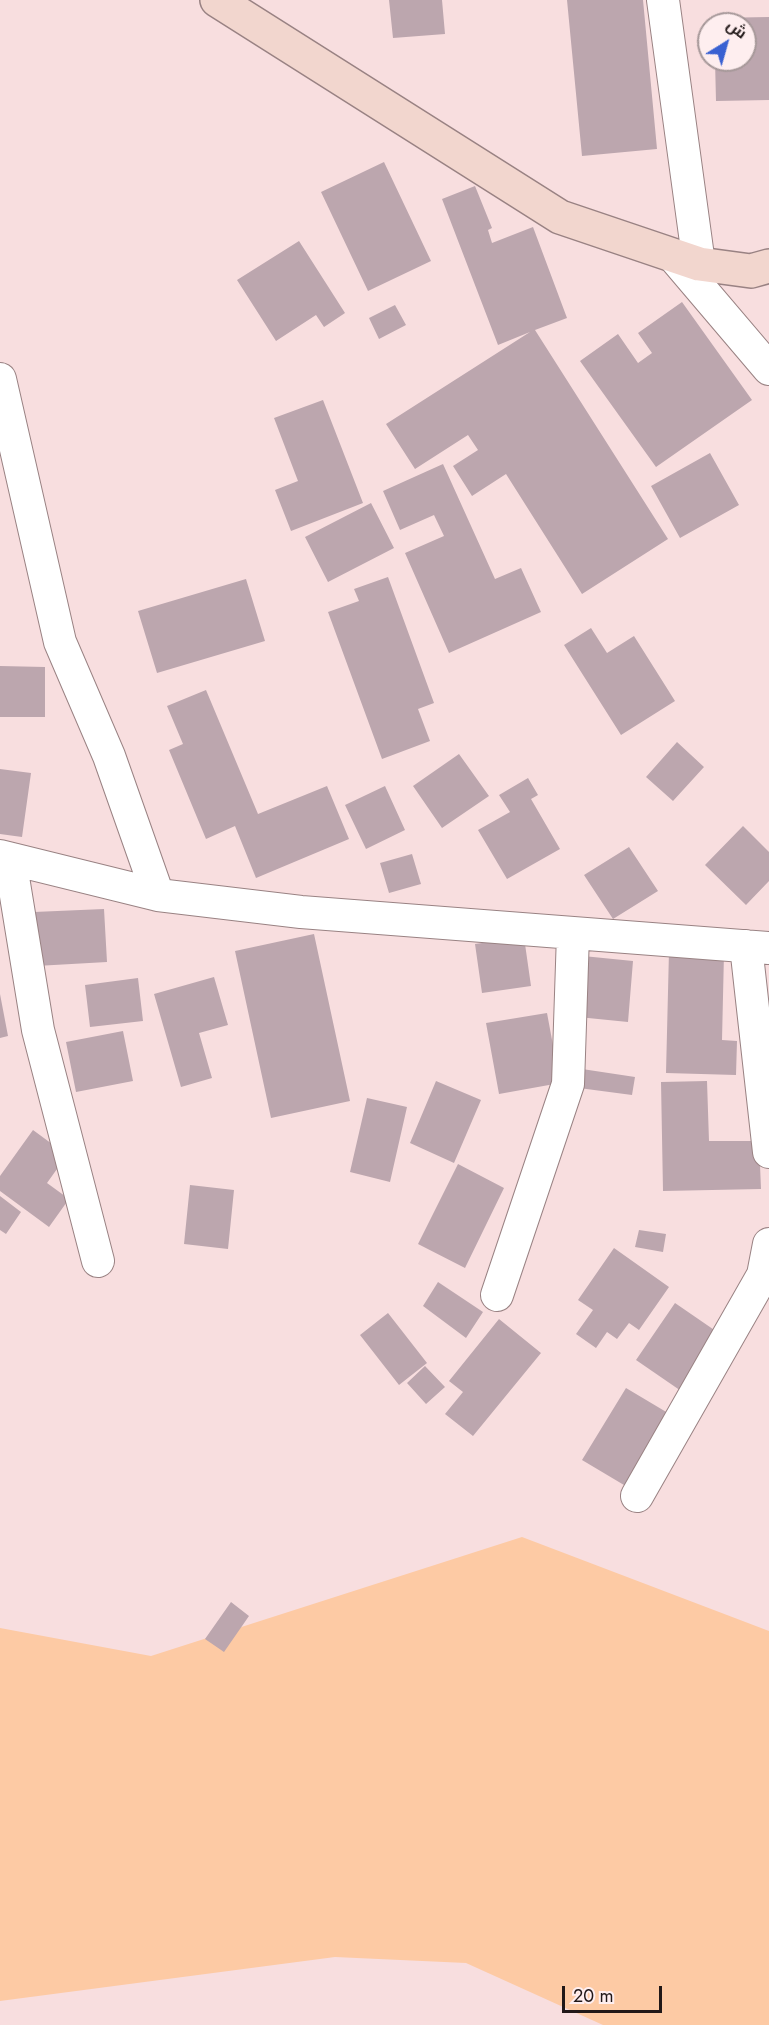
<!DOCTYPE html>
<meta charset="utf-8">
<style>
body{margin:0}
#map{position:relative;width:769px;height:2025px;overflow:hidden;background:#f8dedf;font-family:Jost,Cairo,sans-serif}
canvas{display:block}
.north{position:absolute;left:697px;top:12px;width:60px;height:60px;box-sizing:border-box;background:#feeeef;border:2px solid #a69899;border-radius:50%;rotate:37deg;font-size:16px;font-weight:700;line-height:24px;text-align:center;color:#211818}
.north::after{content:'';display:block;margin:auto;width:21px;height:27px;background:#3961d2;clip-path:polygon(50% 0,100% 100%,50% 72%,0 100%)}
.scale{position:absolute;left:562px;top:1986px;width:100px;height:27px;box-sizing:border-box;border:3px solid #211818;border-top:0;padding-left:8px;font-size:18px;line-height:21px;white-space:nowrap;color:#211818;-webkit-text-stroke:4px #feeeef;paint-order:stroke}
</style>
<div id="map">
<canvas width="769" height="2025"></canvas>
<div class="north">ش</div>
<div class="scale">20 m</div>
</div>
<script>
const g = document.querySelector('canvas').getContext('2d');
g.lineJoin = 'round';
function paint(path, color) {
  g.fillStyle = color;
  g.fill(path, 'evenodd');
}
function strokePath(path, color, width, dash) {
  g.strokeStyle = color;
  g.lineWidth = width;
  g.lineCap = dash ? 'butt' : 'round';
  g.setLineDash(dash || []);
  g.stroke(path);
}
const green = new Path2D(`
 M522 1537 769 1631V2025H603L466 1963 335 1957 0 2001V1628L151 1656Z`);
const building = new Path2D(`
 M389 0H442L445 34 393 38Z
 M567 0H643L657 149 582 156Z
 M769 17V100L716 101 715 60H745V24H714V18Z
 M384 162 431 261 368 291 321 192Z
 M475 186 492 228 488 230 492 243 533 227 567 318 535 330 668 539 582 594 506 474 472 496 453 466 478 450 468 435 415 469 386 424 530 332 498 345 442 199Z
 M299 241 345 313 324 327 316 315 276 341 237 280Z
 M682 302 752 400 656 467 580 361 618 334 638 363 652 353 638 333Z
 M395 305 406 325 379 339 369 318Z
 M323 400 363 503 291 531 275 490 298 481 274 418Z
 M710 453 739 505 680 538 651 486Z
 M443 464 495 579 521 568 541 612 449 653 405 553 444 536 434 515 400 530 383 491Z
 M371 503 394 548 328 582 305 537Z
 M388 577 434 703 418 709 430 741 382 759 328 612 359 601 354 589Z
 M246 579 265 641 157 673 138 611Z
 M591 628 607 653 634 636 675 701 621 735 564 645Z
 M0 666 45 667V717H0Z
 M206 690 258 814 327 786 349 839 256 878 235 826 206 839 169 750 183 744 167 706Z
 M677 742 704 767 673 801 646 777Z
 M459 754 489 796 442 828 413 786Z
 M0 769 31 773 22 837 0 834Z
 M528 778 538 795 531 799 560 849 507 879 478 830 510 812 499 795Z
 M385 786 405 830 366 849 345 805Z
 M743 826 769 852V881L746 905 705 865Z
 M629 847 658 891 613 919 584 875Z
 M412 854 421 884 389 893 380 863Z
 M104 909 107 962 36 966 34 912Z
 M314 934 350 1101 271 1118 235 951Z
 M524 937 531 986 482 993 475 944Z
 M669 951 724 953 722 1040 737 1041 736 1075 666 1073Z
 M583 956 633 961 628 1022 578 1017Z
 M214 977 228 1025 199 1033 212 1078 181 1087 154 994Z
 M138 978 143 1021 90 1027 85 985Z
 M0 994 8 1036 0 1038Z
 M547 1013 560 1083 499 1094 486 1023Z
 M123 1031 133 1081 76 1092 66 1042Z
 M582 1069 635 1077 632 1095 579 1088Z
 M436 1081 481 1100 454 1163 410 1143Z
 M707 1081 709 1141H759L761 1189 663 1191 661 1082Z
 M367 1098 407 1107 390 1182 350 1172Z
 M33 1130 67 1155 47 1183 69 1199 49 1227 0 1191V1176Z
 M458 1164 504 1188 465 1268 418 1244Z
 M190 1185 234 1190 228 1249 184 1244Z
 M0 1196 21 1212 6 1234 0 1230Z
 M639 1230 666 1234 663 1252 635 1247Z
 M614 1248 669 1287 639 1330 629 1323 617 1339 607 1332 596 1348 576 1334 593 1310 578 1300Z
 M438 1282 483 1312 466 1338 423 1306Z
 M675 1303 723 1336 684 1393 636 1360Z
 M388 1313 427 1363 399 1385 360 1335Z
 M499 1319 541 1353 473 1436 445 1414 463 1392 449 1381Z
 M425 1366 445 1387 426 1404 407 1383Z
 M626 1388 673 1416 629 1488 582 1460Z
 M231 1602 249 1616 224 1652 205 1639Z`);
const street = new Path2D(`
 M663 0 699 264
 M673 256 769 369
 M0 379 60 642 109 756 158 895 301 912 769 948
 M0 856 158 895
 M10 859 38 1030 98 1261
 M746 946 769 1152
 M497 1295 568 1084 573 934
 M637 1496 763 1275 769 1244`);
const secondary = new Path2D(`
 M217 0 560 217 699 264 751 271 769 266`);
paint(green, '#fdcaa4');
paint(building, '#bca6ae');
strokePath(street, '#998283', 34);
strokePath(secondary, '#998283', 36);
strokePath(street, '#fff', 32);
strokePath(secondary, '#f2d6ce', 33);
</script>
